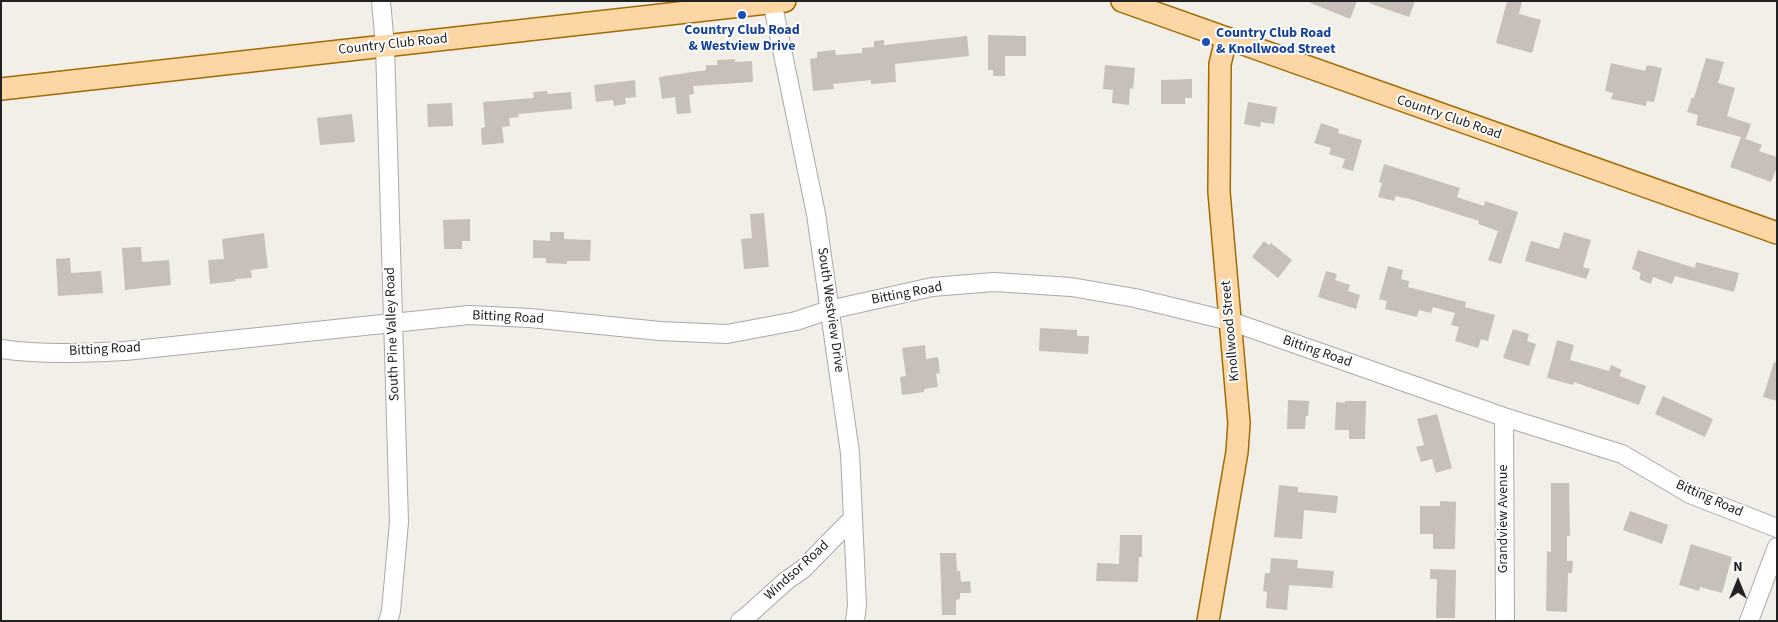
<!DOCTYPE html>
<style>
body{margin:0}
#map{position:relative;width:1778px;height:622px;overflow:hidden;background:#f2efe9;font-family:"Source Sans 3",sans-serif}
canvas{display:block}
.frame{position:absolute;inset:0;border:2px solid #222;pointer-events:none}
.north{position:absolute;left:1713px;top:557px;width:50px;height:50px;-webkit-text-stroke:4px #fff;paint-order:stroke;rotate:0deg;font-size:14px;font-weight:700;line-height:20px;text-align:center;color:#222}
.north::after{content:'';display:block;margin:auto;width:18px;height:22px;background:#222;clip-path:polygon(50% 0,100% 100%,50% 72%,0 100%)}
</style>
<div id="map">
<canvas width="1778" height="622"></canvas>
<div class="frame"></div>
<div class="north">N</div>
</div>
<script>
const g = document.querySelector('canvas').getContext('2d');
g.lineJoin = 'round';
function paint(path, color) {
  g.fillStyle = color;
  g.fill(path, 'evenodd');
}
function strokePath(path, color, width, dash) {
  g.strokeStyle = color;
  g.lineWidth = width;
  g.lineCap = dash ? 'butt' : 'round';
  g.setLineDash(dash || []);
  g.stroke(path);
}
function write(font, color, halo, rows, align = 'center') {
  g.font = font + ' "Source Sans 3",sans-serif';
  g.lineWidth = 4;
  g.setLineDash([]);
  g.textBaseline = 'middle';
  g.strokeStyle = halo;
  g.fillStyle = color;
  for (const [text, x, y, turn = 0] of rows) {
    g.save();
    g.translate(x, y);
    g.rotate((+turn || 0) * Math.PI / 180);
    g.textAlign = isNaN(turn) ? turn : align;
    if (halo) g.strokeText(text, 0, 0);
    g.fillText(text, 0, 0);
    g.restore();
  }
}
const building = new Path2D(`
 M1306 1H1357L1350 19Z
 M1369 1H1415L1409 17 1369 3Z
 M1507 1H1522L1519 14 1541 20 1532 53 1496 43Z
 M988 35 1026 36V56H1005V76H993V70H988Z
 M967 36 969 56 895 64 896 82 871 84V80L833 84 834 89 813 91 810 59 817 58V52L835 50 836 55 862 53V48L874 47V41L884 40V45Z
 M1706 58 1724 62 1718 83 1735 88 1727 116 1751 124 1746 138H1744L1762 145 1759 151 1777 157V167L1771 182 1730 167 1741 137 1696 125 1698 115 1687 112 1692 97 1694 98Z
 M735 59V62L752 61 753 82 693 86 694 94 689 95 691 113 677 114 675 97 662 99 659 77 706 70V65H717V60Z
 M1611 63 1645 71 1647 65 1662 68 1654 102 1647 101 1646 106 1611 99 1613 93 1605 91Z
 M1105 65 1135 68 1133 89 1130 88 1129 105 1112 103 1113 90 1103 89Z
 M1192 79V98H1185V104H1161V80Z
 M635 80 636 97 625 98 626 104 614 106 613 100 596 102 594 85Z
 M547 91 548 94 571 92 572 109 518 114 519 117 509 118 510 126 502 127 504 143 482 145 481 128 485 127 483 102 534 98 533 92Z
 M1248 102 1277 107 1274 124 1261 122 1260 127 1244 124Z
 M452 103 453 126 428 127 427 104Z
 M352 114 355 142 320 145 317 118Z
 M1321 123 1339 129 1338 133 1362 140 1353 171 1342 168 1345 159 1329 154 1331 148 1314 143Z
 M1384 164 1460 188 1457 197 1484 206 1485 201 1518 212 1501 264 1488 260 1498 231 1478 224 1479 221 1410 199 1396 196 1394 201 1378 197 1382 183 1379 182Z
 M764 213 769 267 744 269 741 239 752 238 750 214Z
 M470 219V241H462V249H444L443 220Z
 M550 232H564V239L591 240 590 261H567V264L546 263V258H533V240L550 241Z
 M1564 232 1591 240 1583 267 1590 269 1586 279 1525 261 1531 241 1559 249Z
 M264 233 268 268 251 270 252 278 235 279 236 281 210 284 208 260 224 259 222 239Z
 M1264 241 1269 245 1271 243 1292 260 1278 278 1252 257Z
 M141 247 142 262 169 260 171 285 125 290 122 248Z
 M1638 250 1695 268 1696 262 1739 273 1734 292 1675 276 1672 284 1653 277 1651 284 1639 279 1641 273 1632 269Z
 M70 258 71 273 101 271 103 293 58 296 56 259Z
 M1388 266 1403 270 1401 279 1409 281 1408 287 1466 302 1465 307 1495 315 1488 341 1481 339 1478 348 1455 341 1459 327 1451 325 1455 313 1433 307 1431 313 1419 310 1417 317 1385 309 1387 301 1379 299Z
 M1326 271 1337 274 1335 280 1350 285 1348 291 1360 295 1356 309 1318 297Z
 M1040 328 1077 330V336H1089L1088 354 1039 351Z
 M1513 329 1529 334 1527 341 1536 344 1529 366 1503 358Z
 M1557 340 1574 345 1570 360 1609 371 1611 365 1622 370 1619 376 1646 386 1639 405 1574 382 1573 385 1547 378Z
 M925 345 926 359 938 357 940 373 936 374 938 387 924 389V392L902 395 900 377 906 376 902 348Z
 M1774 362 1777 363V401L1763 397Z
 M1663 396 1713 419 1705 437 1655 414Z
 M1288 400 1309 401 1308 416H1306L1305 429H1287Z
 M1345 401H1366L1365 439H1349V430H1335L1336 402 1345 403Z
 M1437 414 1452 468 1436 473 1432 459 1421 462 1416 447 1424 445 1417 419Z
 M1551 483H1569L1570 536H1567V561H1573L1572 573H1568L1567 612 1546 611 1547 551 1551 552Z
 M1279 485 1298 487V492L1338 496 1336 513 1304 510 1302 539 1274 537Z
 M1440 501 1456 502 1455 549H1433V534H1420V506H1440Z
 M1630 511 1668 525 1662 544 1623 530Z
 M1120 535H1142V557H1139L1138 582 1096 581 1097 563 1119 564Z
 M1691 544 1732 557 1722 593 1700 587 1699 591 1679 585Z
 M940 553H956L957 571H960L961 582 970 581 971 593H960V599L956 600V615H942Z
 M1271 558 1298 560 1297 568 1334 571 1332 588 1289 585 1287 610 1266 608 1267 592 1263 591 1265 573H1270Z
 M1430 569 1456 570 1455 618H1436L1437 579H1430Z`);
const minor = new Path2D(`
 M381 1 385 46 399 522 391 611 388 621
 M772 1 816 214 850 453 857 605 855 621
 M1 349C42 355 84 353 125 351L469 315 530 318 660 331 727 334 796 321 829 310 932 287 994 282 1071 287 1135 298 1230 321 1504 417 1622 454 1690 494 1777 528
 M1504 417 1505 621
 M740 621 746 617 786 581 803 569 852 519
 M1749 621 1777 547`);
const major = new Path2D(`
 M1122 1 1777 233
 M1 89 785 1
 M1208 621 1237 452 1239 423 1219 192 1220 64 1226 39`);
const markers = [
 [742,15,5,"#1a4fb4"],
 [1206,42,5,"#1a4fb4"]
];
const transitNames = [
 ["Country Club Road",742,31],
 ["& Westview Drive",742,47],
 ["Country Club Road",1216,34,"left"],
 ["& Knollwood Street",1216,50,"left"]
];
const streetNames = [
 ["Country Club Road",393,45,-6],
 ["Country Club Road",1449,118,19],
 ["Bitting Road",907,294,-11],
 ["South Westview Drive",830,310,82],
 ["Bitting Road",508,318,3],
 ["Knollwood Street",1231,331,-95],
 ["South Pine Valley Road",393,334,-92],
 ["Bitting Road",105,350,-3],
 ["Bitting Road",1317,352,19],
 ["Bitting Road",1709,499,24],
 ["Grandview Avenue",1504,519,-90],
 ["Windsor Road",797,571,-42]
];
paint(building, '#c7bfb8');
strokePath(minor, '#a9a9a9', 20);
strokePath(major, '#a06b00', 24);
strokePath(minor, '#fff', 18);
strokePath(major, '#fcd6a4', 21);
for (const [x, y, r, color] of markers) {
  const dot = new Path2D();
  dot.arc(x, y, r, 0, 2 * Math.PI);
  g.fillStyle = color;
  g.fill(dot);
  strokePath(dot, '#fff', 2);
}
write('bold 14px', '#164399', '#fff', transitNames);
write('14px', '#222', '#fff', streetNames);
</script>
